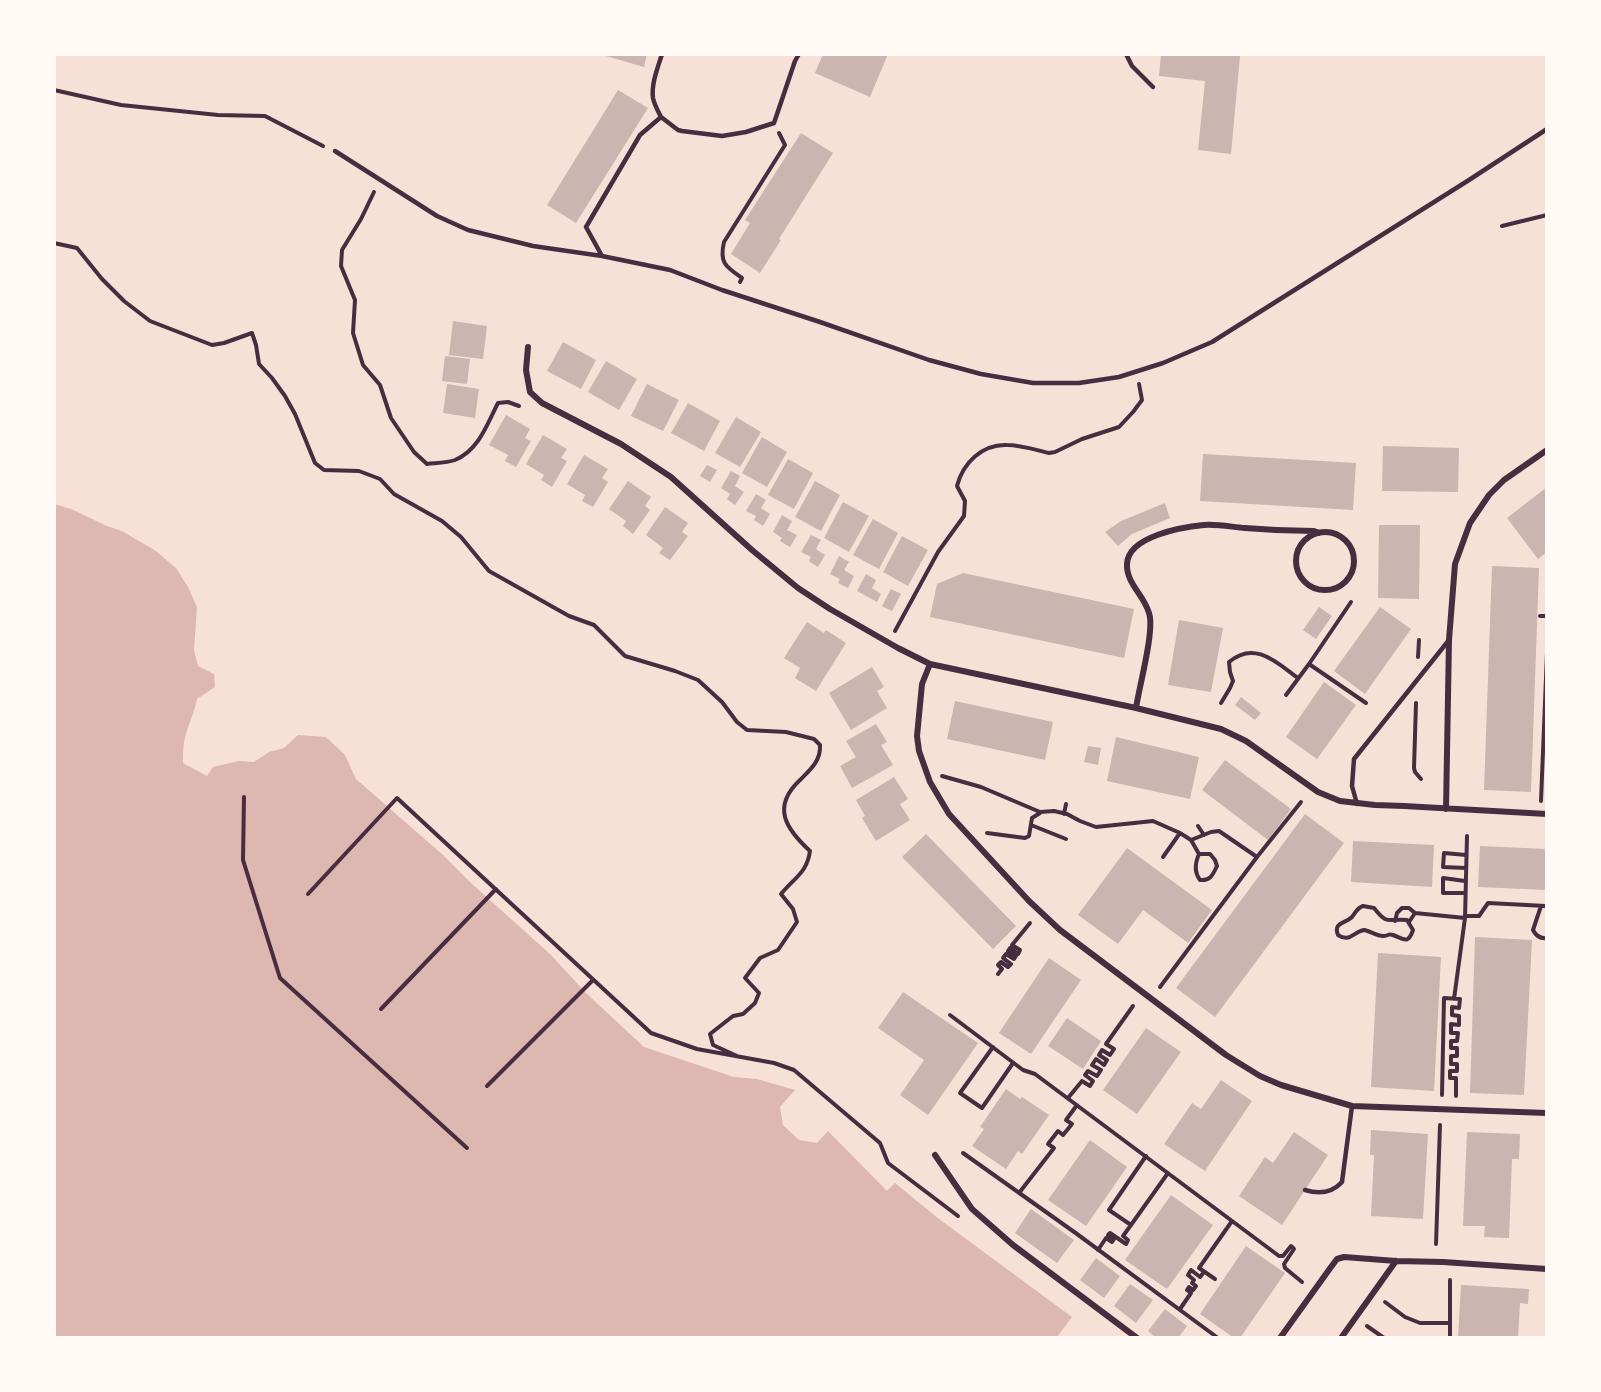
<!DOCTYPE html>
<style>
body{margin:0}
#map{position:relative;width:1601px;height:1392px;overflow:hidden;background:#f7e1d7;font-family:Ubuntu,sans-serif}
canvas{display:block}
.frame{position:absolute;inset:0;border:56px solid #fffaf5;pointer-events:none}
</style>
<div id="map">
<canvas width="1601" height="1392"></canvas>
<div class="frame"></div>
</div>
<script>
const g = document.querySelector('canvas').getContext('2d');
g.lineJoin = 'round';
function paint(path, color) {
  g.fillStyle = color;
  g.fill(path, 'evenodd');
}
function strokePath(path, color, width, dash) {
  g.strokeStyle = color;
  g.lineWidth = width;
  g.lineCap = dash ? 'butt' : 'round';
  g.setLineDash(dash || []);
  g.stroke(path);
}
const water = new Path2D(`
 M54 504 71 509 107 526 122 531 156 551 176 568 188 587 197 607 194 650 198 666 214 674 215 687 197 699C194 714 187 727 184 742 183 749 183 756 183 763L207 776 213 767 239 761 254 762 269 752 284 748 298 735 326 737 345 755 356 779 443 855 471 883 550 954 586 993 644 1047 734 1077 757 1079 795 1090 780 1107 783 1125 799 1140 817 1143 828 1131 887 1191 895 1183 939 1219 1072 1317 1056 1338H54Z`);
const building = new Path2D(`
 M599 54H647L644 67Z
 M823 54H888L870 97 815 73Z
 M1161 54H1221L1240 56 1231 154 1198 150 1205 81 1159 76Z
 M618 90 648 108 576 223 547 205Z
 M801 133 833 153 779 239 781 240 760 273 731 254 750 223 745 220Z
 M453 321 487 326 483 359 449 355Z
 M563 342 596 360 581 389 547 371Z
 M445 356 470 359 467 384 442 381Z
 M606 361 637 379 619 410 588 392Z
 M447 384 479 389 475 418 443 413Z
 M647 384 679 400 663 431 631 416Z
 M688 403 720 421 704 451 671 433Z
 M506 415 530 429 525 438 531 441 516 467 505 461 508 455 489 445Z
 M736 417 761 432 740 467 715 453Z
 M543 435 567 449 561 458 567 461 552 487 541 480 544 475 526 464Z
 M762 437 787 452 767 487 742 473Z
 M1383 446 1459 448 1458 492 1382 491Z
 M1203 454 1356 463 1353 510 1200 501Z
 M584 455 608 469 602 478 608 482 593 507 582 501 585 495 567 484Z
 M788 459 813 473 794 509 768 495Z
 M707 465 717 470 710 482 700 476Z
 M731 471 740 476 735 486 744 492 735 505 727 499 730 494 721 488Z
 M628 481 651 497 645 506 650 510 633 534 623 526 626 521 609 509Z
 M815 481 840 495 821 531 795 517Z
 M1547 487V552L1538 559 1507 518Z
 M756 494 766 500 761 508 770 514 763 526 754 520 756 516 746 511Z
 M843 502 869 516 849 552 824 538Z
 M1165 503 1170 518 1132 534 1118 546 1105 532 1121 521Z
 M665 507 688 523 682 532 688 536 670 560 659 553 663 548 646 535Z
 M782 515 792 521 787 530 797 535 790 547 780 541 782 538 773 532Z
 M873 519 898 533 879 569 853 555Z
 M1379 525H1420L1419 599 1378 598Z
 M811 535 821 540 816 549 825 555 818 567 809 561 811 557 801 552Z
 M902 536 928 550 908 586 883 572Z
 M839 556 849 562 844 570 854 576 848 588 838 583 840 579 830 574Z
 M1492 566 1539 568 1531 792 1484 790Z
 M963 573 1134 609 1124 658 930 617 937 584Z
 M866 574 876 580 872 588 881 594 877 602 857 591Z
 M891 589 901 594 892 611 882 606Z
 M1319 607 1332 616 1316 639 1303 630Z
 M1380 607 1411 629 1365 694 1334 671Z
 M1179 620 1223 628 1211 692 1168 685Z
 M807 622 824 633 826 630 846 643 816 691 795 678 800 668 784 658Z
 M872 667 884 687 877 691 887 708 851 730 829 693Z
 M1324 682 1356 705 1317 759 1286 737Z
 M1241 697 1261 713 1255 720 1235 705Z
 M955 701 1053 722 1045 760 947 739Z
 M876 724 887 742 881 745 893 765 852 788 840 766 856 757 846 741Z
 M1116 737 1199 757 1190 799 1107 781Z
 M1088 746 1101 748 1098 765 1084 762Z
 M1225 760 1291 809 1268 840 1202 790Z
 M894 777 908 799 900 804 910 820 876 841 862 818 865 816 856 800Z
 M1305 814 1344 843 1215 1017 1176 988Z
 M926 834 1016 926 993 949 902 857Z
 M1353 841 1434 845 1432 887 1351 882Z
 M1480 846 1547 849V890L1478 887Z
 M1127 848 1212 910 1188 943 1143 910 1118 944 1078 915Z
 M1475 937 1532 940 1524 1095 1470 1093Z
 M1378 953 1441 957 1434 1091 1371 1087Z
 M1049 958 1081 980 1031 1054 999 1033Z
 M903 992 978 1043 928 1115 900 1095 924 1060 878 1028Z
 M1067 1018 1101 1041 1083 1069 1048 1046Z
 M1146 1028 1181 1052 1137 1114 1103 1090Z
 M1221 1080 1252 1101 1205 1171 1164 1144 1192 1103 1201 1109Z
 M1006 1089 1020 1099 1022 1097 1049 1115 1022 1154 1018 1151 1006 1169 972 1146 984 1129 980 1127Z
 M1371 1130 1428 1134 1423 1219 1371 1216 1374 1155H1370Z
 M1294 1132 1328 1155 1282 1225 1239 1196 1265 1157 1273 1163Z
 M1467 1132 1520 1134 1519 1159H1512L1509 1238 1484 1237 1485 1226H1463Z
 M1090 1140 1127 1167 1086 1226 1048 1200Z
 M1171 1195 1213 1225 1167 1289 1125 1260Z
 M1031 1209 1074 1240 1057 1263 1015 1233Z
 M1246 1246 1285 1273 1240 1338H1234L1200 1314Z
 M1096 1258 1120 1276 1104 1298 1080 1280Z
 M1130 1284 1153 1300 1136 1323 1114 1306Z
 M1461 1285 1529 1289 1528 1304 1520 1303 1518 1338H1458Z
 M1165 1309 1187 1326 1178 1338H1156L1148 1331Z`);
const path = new Path2D(`
 M54 90 121 105 218 115 265 116 323 146
 M374 192 361 219 342 250 341 266 355 300 353 333 363 365 380 385 391 418 414 452 427 464C436 463 447 463 455 460 479 450 487 424 498 403L508 402 519 406
 M1502 226 1547 215
 M54 243 77 248 102 279 124 301 150 321 212 345 224 343 252 333 256 345 259 364 272 378 285 396 295 414 315 463 324 470 359 471 380 479 394 494 442 521 461 537 489 571 569 616 594 625 625 656 675 671 698 680 722 702 737 722 747 730 786 732 814 739 820 745C821 761 810 770 800 780 771 807 786 829 810 851 807 873 794 878 781 894L793 909 797 922 778 950 760 958 745 978 759 993 755 1003 743 1014 733 1016 710 1034 713 1045 737 1056
 M740 282 742 278C726 267 719 263 724 242L785 145 779 133
 M1351 602 1309 664 1366 703
 M1540 616H1547
 M895 631 938 552 964 516 965 501 957 486C963 463 982 444 1007 445 1021 445 1036 450 1049 453L1055 452 1082 439 1119 427 1133 412 1142 400 1139 384
 M1418 657 1419 640
 M1286 695 1309 664
 M1221 703 1230 688 1233 681 1230 672 1229 662C1255 640 1277 663 1298 678
 M1416 703 1414 768 1415 772 1421 779
 M942 776 981 787 1040 812 1054 811 1067 814 1080 821 1096 827 1153 821 1180 833 1191 840 1211 832 1219 831 1257 857 1301 802
 M244 797 243 860 280 978 467 1148
 M1541 801 1547 653
 M1064 814 1066 804
 M1031 825 1066 839
 M1198 826 1204 835
 M987 833 1025 838 1029 836 1032 818 1040 813
 M1191 840 1199 854H1210L1215 860 1217 866C1213 874 1211 881 1200 880 1194 872 1195 863 1199 854
 M1466 855 1444 853 1443 867 1466 868
 M1163 857 1180 833
 M1465 893H1443V878L1465 881
 M308 894 397 798 651 1033 697 1049 774 1063 794 1070 880 1143 888 1163 958 1216
 M1363 906 1374 908C1388 926 1388 918 1407 920L1413 930C1408 945 1404 939 1393 935 1387 933 1390 936 1383 936 1377 936 1370 931 1364 930 1353 932 1350 943 1338 935 1333 922 1345 924 1352 917 1356 912 1357 908 1363 906Z
 M1541 906 1533 930C1536 936 1540 939 1547 938
 M1465 916H1479L1488 903 1546 906 1547 908
 M1395 921 1397 913 1402 908H1409L1415 913
 M1409 922 1415 913 1465 918
 M998 974 1002 969 998 965 1001 962 1008 967 1011 964 1003 958 1006 954 1014 959 1016 956 1008 951 1010 948 1018 954 1020 950 1012 945 1030 923
 M1160 987 1257 857
 M1454 999 1465 918 1467 836
 M381 1009 496 889
 M950 1015 1023 1070 1035 1074 1279 1256H1283L1291 1246 1294 1249 1284 1264 1285 1268 1302 1282
 M993 1047 960 1093 982 1108 1013 1063
 M487 1086 593 980
 M1442 1095 1444 998 1460 999 1459 1008 1452 1007V1015L1459 1016V1025L1451 1024V1033H1458L1457 1041H1451V1048H1457V1056H1451V1064H1457V1071H1450V1078H1456V1096
 M1068 1098 1082 1081 1090 1086 1093 1081 1085 1075 1088 1071 1097 1076 1101 1070 1092 1065 1096 1059 1104 1065 1107 1060 1099 1055 1102 1050 1110 1055 1114 1049 1106 1044 1133 1006
 M963 1153 1077 1234 1218 1338
 M1146 1156 1109 1210 1131 1225 1168 1173
 M1019 1193 1054 1148 1048 1144 1058 1131 1063 1135 1072 1124 1066 1120 1077 1105
 M1436 1244 1440 1125
 M1098 1250 1106 1238 1112 1242 1114 1239 1108 1235 1110 1233 1126 1244 1128 1240 1123 1236 1131 1225
 M1215 1279 1199 1268 1232 1221
 M1385 1302 1405 1317 1420 1323H1450
 M1180 1309 1191 1293 1187 1290 1189 1287 1193 1290 1196 1286 1192 1283 1194 1280 1188 1275 1191 1270 1200 1277 1204 1272
 M1367 1326 1384 1338
 M1450 1338V1280`);
const service = new Path2D(`
 M799 54 795 61 774 123 746 132 722 136 682 131 678 130 661 117 640 135 586 227 602 256 670 270 722 290 820 322 929 360 981 374 1033 383H1079L1119 377 1163 363 1212 342 1469 180 1547 129
 M1126 54 1132 66 1153 87
 M661 117C658 111 654 104 653 98 651 84 658 67 662 54
 M335 151 437 216 468 230 533 246 602 256
 M1357 804 1352 786 1354 759 1449 640
 M1305 1190C1318 1194 1332 1193 1342 1182L1352 1106`);
const minor = new Path2D(`
 M528 347 526 370 530 392 542 403 621 444 671 477 752 550 798 588 830 609 898 648 930 664 1136 708 1221 729 1246 741 1318 792 1340 801 1375 805 1404 806 1547 814
 M1296 561a29 29 0 1 1 58 0a29 29 0 1 1-58 0Z
 M930 664 922 684 917 736 919 751 930 782 949 814 1029 901 1060 930 1226 1055 1260 1076 1281 1085 1352 1106 1547 1113
 M1136 708C1139 687 1155 630 1149 613 1144 595 1126 583 1127 564 1128 536 1183 527 1204 525 1217 524 1232 527 1245 528 1268 530 1291 531 1314 531L1319 533
 M1446 809 1449 640 1455 564 1470 523 1489 495 1504 480 1547 450
 M935 1155 972 1209 1013 1245 1137 1338
 M1280 1338 1331 1267 1337 1259 1344 1257 1396 1261 1443 1262 1547 1269
 M1341 1338 1396 1261`);
paint(water, '#dcb8b0');
paint(building, '#ccb4b1');
strokePath(path, '#4a2c40', 4);
strokePath(service, '#4a2c40', 4.5);
strokePath(minor, '#4a2c40', 6);
</script>
